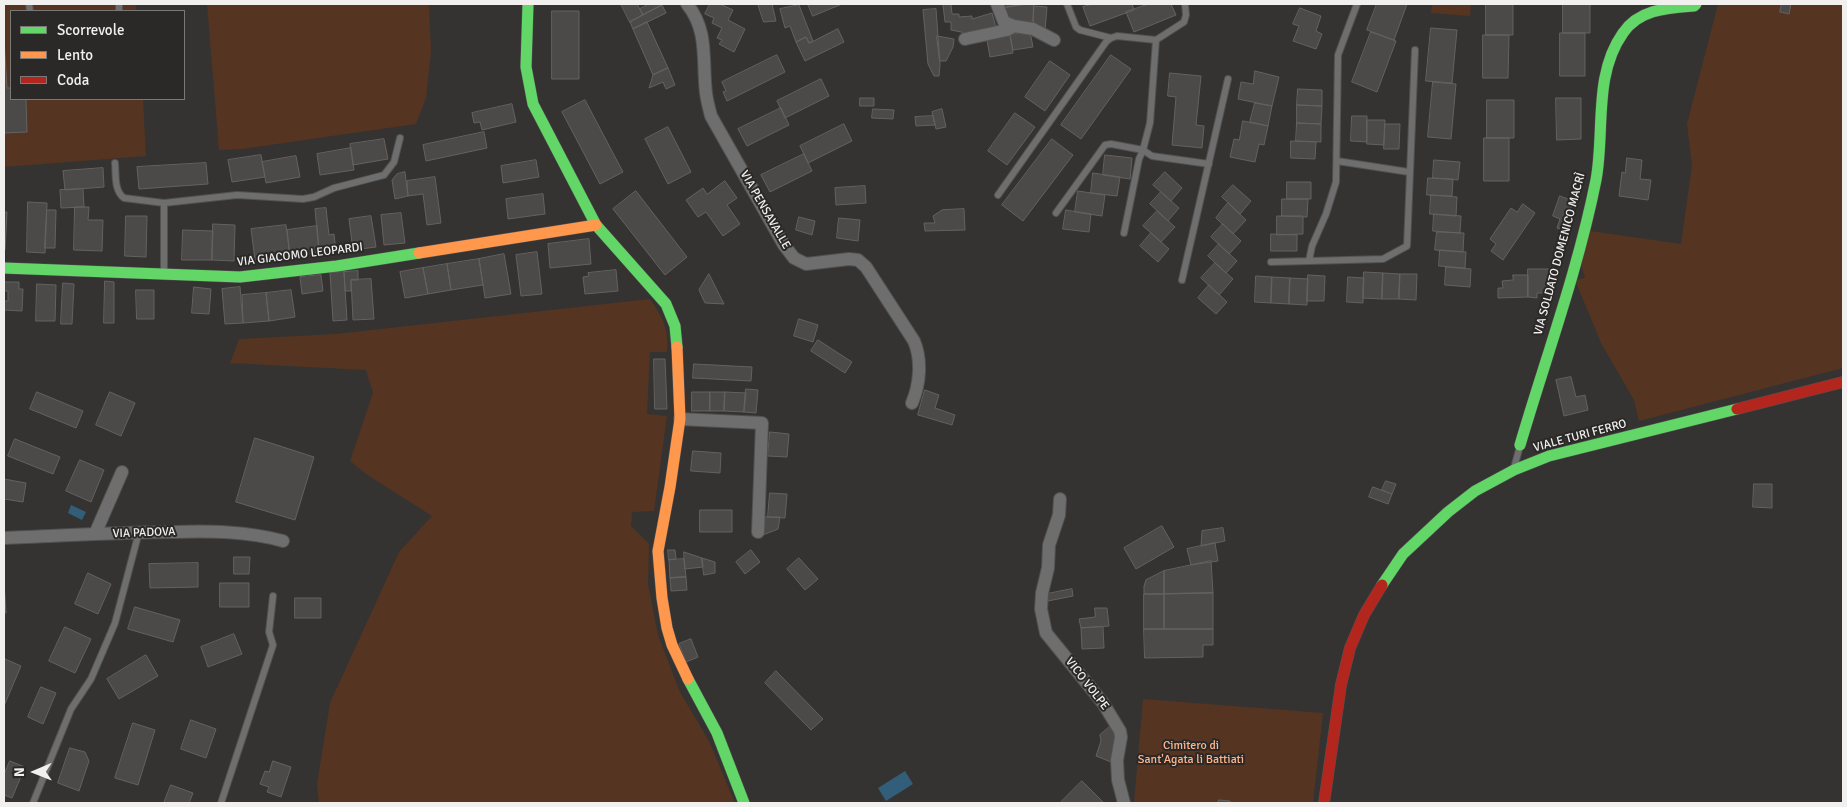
<!DOCTYPE html>
<meta charset="utf-8">
<style>
body{margin:0}
#map{position:relative;width:1847px;height:807px;overflow:hidden;background:#343332;font-family:Signika,sans-serif}
canvas{display:block}
.frame{position:absolute;inset:0;border:5px solid #f2f0ef;pointer-events:none}
.legend{position:absolute;left:10px;top:10px;width:175px;height:90px;box-sizing:border-box;background:#2b2928;border:1px solid #7b7978;margin:0;padding:6px 9px;list-style:none;font-size:15px;color:#f2f0ef}
.legend li{display:flex;align-items:center;gap:10px;height:25px}
.legend b{width:25px;border:1px solid #7b7978}
.north{position:absolute;left:10px;top:747px;width:50px;height:50px;-webkit-text-stroke:4px #2b2928;paint-order:stroke;rotate:269deg;font-size:14px;font-weight:700;line-height:20px;text-align:center;color:#f2f0ef}
.north::after{content:'';display:block;margin:auto;width:18px;height:22px;background:#f2f0ef;clip-path:polygon(50% 0,100% 100%,50% 72%,0 100%)}
</style>
<div id="map">
<canvas width="1847" height="807"></canvas>
<div class="frame"></div>
<ul class="legend">
<li><b style="height:6px;background:#63d668"></b>Scorrevole</li>
<li><b style="height:6px;background:#ff974d"></b>Lento</li>
<li><b style="height:6px;background:#b3261e"></b>Coda</li>
</ul>
<div class="north">N</div>
</div>
<script>
const g = document.querySelector('canvas').getContext('2d');
g.lineJoin = 'round';
function paint(path, color) {
  g.fillStyle = color;
  g.fill(path, 'evenodd');
}
function strokePath(path, color, width, dash) {
  g.strokeStyle = color;
  g.lineWidth = width;
  g.lineCap = dash ? 'butt' : 'round';
  g.setLineDash(dash || []);
  g.stroke(path);
}
function write(font, color, halo, rows, align = 'center') {
  g.font = font + ' Signika,sans-serif';
  g.lineWidth = 4;
  g.setLineDash([]);
  g.textBaseline = 'middle';
  g.strokeStyle = halo;
  g.fillStyle = color;
  for (const [text, x, y, turn = 0] of rows) {
    g.save();
    g.translate(x, y);
    g.rotate((+turn || 0) * Math.PI / 180);
    g.textAlign = isNaN(turn) ? turn : align;
    if (halo) g.strokeText(text, 0, 0);
    g.fillText(text, 0, 0);
    g.restore();
  }
}
const green = new Path2D(`
 M4 4H136V11H11V99H143L146 156 4 167Z
 M207 4H429L431 52 426 98 416 124 242 149 219 150Z
 M1432 4H1471L1470 16 1431 13Z
 M1718 4H1843V368L1639 421 1634 400 1601 343 1575 280 1585 278 1581 264 1590 231 1681 244 1692 165 1687 124Z
 M650 299C663 318 669 328 667 352H650L647 414 667 416 654 511 632 512 631 526 649 544 648 584 658 635 680 692 709 741 735 803H319L317 784 330 703 399 552 432 516 366 474 350 461 373 393 366 370 230 363 239 339 336 334Z
 M1143 699 1323 713 1313 803H1134Z`);
const water = new Path2D(`
 M71 505 86 512 82 520 68 513Z
 M905 771 913 784 886 801 878 788Z`);
const building = new Path2D(`
 M621 4H637L643 15 630 22Z
 M649 4H662V5L643 15 640 9Z
 M710 4H720L733 10 728 20 745 29 734 52 719 44 722 40 717 38 722 28 712 23 714 18 705 14Z
 M758 4H772L776 21 764 22Z
 M808 4H842L813 16Z
 M951 4 952 14H959V17L972 16V19L992 13 996 27 971 34 951 30V22H945L943 5Z
 M1001 4H1025L1002 8Z
 M1028 4H1034L1033 26 1008 17 1002 8Z
 M1093 4H1132L1134 10 1090 26 1083 7Z
 M1149 4H1171L1176 15 1134 32 1126 12Z
 M1377 4H1407L1394 40 1367 30Z
 M1486 4H1513V35H1486Z
 M1563 4H1590V33H1563Z
 M1782 4H1791L1789 14 1780 12Z
 M662 5 666 13 633 29 630 22Z
 M799 5 813 41 809 43 806 37 796 42 790 26 785 28 780 9Z
 M1034 6 1047 7 1045 31 1033 26Z
 M1300 8 1321 16 1316 31 1322 34 1316 49 1293 41 1299 26 1293 24Z
 M936 9 940 64 939 76H934L928 64 923 10Z
 M552 11H579V79H552Z
 M647 22 668 68 653 75 633 29Z
 M1431 28 1457 30 1452 83 1426 81Z
 M838 29 844 42 805 61 796 42 806 37 809 43Z
 M1030 32 1033 47 1013 50 1010 35Z
 M1371 32 1396 41 1377 92 1352 82Z
 M1560 33H1585V76H1560Z
 M1010 35 1013 53 990 57 987 40Z
 M1483 35H1509L1508 78H1483Z
 M937 36 954 39 953 47 946 61H940Z
 M4 39 7 88H11V99H26L27 132 4 133Z
 M777 55 785 72 727 101 723 92 726 91 722 82Z
 M1111 55 1131 69 1081 139 1061 125Z
 M1050 61 1070 75 1045 111 1025 97Z
 M668 68 675 85 666 89 663 82 649 88 653 75Z
 M1255 71 1279 77 1272 106 1238 99 1241 82 1253 84Z
 M1170 73 1201 76 1196 125 1204 126 1202 148 1172 145 1176 97 1168 96Z
 M821 79 829 96 785 118 777 101Z
 M1433 82 1456 84 1451 139 1428 137Z
 M1298 89 1322 90V106L1297 105Z
 M860 98H874V106H860Z
 M1556 98H1581V139L1557 140Z
 M585 100 623 172 600 184 562 112Z
 M1487 100H1514V138H1487Z
 M1255 103 1272 106 1268 126 1250 122Z
 M512 104 516 122 482 130 480 122 474 123 472 113Z
 M1297 105 1322 106 1321 124 1297 123Z
 M781 108 789 125 747 146 738 129Z
 M873 109 894 110 893 119 872 118Z
 M942 109 946 127 936 129 932 112Z
 M1015 113 1035 127 1007 165 988 151Z
 M933 116 935 125 916 126 915 117Z
 M1352 116H1367V142L1351 141Z
 M1367 120H1385L1384 145 1367 144Z
 M1243 121 1268 126 1264 145 1259 144 1255 162 1230 157 1234 139 1239 140Z
 M1297 123 1321 124V142L1296 141Z
 M844 124 852 141 808 163 800 146Z
 M1385 124H1400L1399 149H1384Z
 M668 127 691 172 668 184 645 139Z
 M484 132 487 148 426 161 423 145Z
 M1484 138H1509V181H1484Z
 M384 139 388 159 353 165 350 144Z
 M1052 139 1073 155 1023 221 1002 205Z
 M1291 141 1316 142 1315 159 1291 158Z
 M351 148 354 170 320 175 317 154Z
 M804 154 812 171 770 192 761 175Z
 M261 155 265 177 232 182 228 160Z
 M1105 155 1132 158 1130 179 1103 175Z
 M296 156 300 177 266 183 262 162Z
 M1627 158 1642 160 1640 179 1651 180 1648 200 1619 196 1622 172 1625 173Z
 M536 160 539 177 503 183 501 166Z
 M1434 160 1460 162 1458 180 1433 178Z
 M206 163 208 184 139 189 137 167Z
 M103 168 104 187 65 190 63 171Z
 M405 172 408 196 395 199 392 180 397 174Z
 M1165 172 1182 188 1171 201 1153 185Z
 M1093 173 1120 177 1117 196 1091 193Z
 M435 177 441 223 427 225 423 194 408 196 407 181Z
 M1428 178 1453 179 1452 196 1427 195Z
 M725 181 737 198 727 205 740 224 723 236 706 212 698 217 686 200 703 188 707 194Z
 M1287 182H1311V199H1287Z
 M1233 185 1251 201 1240 214 1222 197Z
 M865 186 866 203 836 205 835 188Z
 M83 189 84 207 61 208 60 190Z
 M636 191 687 257 665 275 613 209Z
 M1078 191 1105 195 1102 216 1075 212Z
 M1161 192 1179 208 1168 221 1150 204Z
 M543 194 545 214 508 219 506 199Z
 M1431 195 1457 197 1456 216 1430 214Z
 M1560 196 1573 201 1564 230 1557 228 1560 219 1553 216Z
 M1282 199H1308L1307 217 1282 216Z
 M28 202 47 203 45 253 27 252Z
 M1228 203 1246 220 1233 234 1216 218Z
 M1523 204 1535 213 1503 260 1491 251 1496 244 1490 239 1511 208 1517 212Z
 M75 207H89L88 220H103L102 251 74 250Z
 M326 208 329 235 334 234 336 251 319 252 315 209Z
 M964 209 965 230 925 231 924 223H935L933 216 942 210Z
 M47 210H56L55 248H45Z
 M1066 210 1091 214 1089 232 1063 229Z
 M1157 211 1175 227 1161 242 1143 226Z
 M4 212H7L5 250H4Z
 M401 213 405 243 384 245 381 215Z
 M1434 214 1461 216 1460 233 1433 231Z
 M126 216H147L146 257 125 256Z
 M371 216 376 247 353 250 349 219Z
 M1277 216H1303V234L1277 235Z
 M799 217 815 221 812 235 796 230Z
 M839 218 860 220 858 241 837 238Z
 M213 224 235 225 234 261 212 260Z
 M1223 224 1241 241 1229 254 1211 237Z
 M286 225 290 256 255 260 251 229Z
 M317 226 319 252 290 256 287 230Z
 M183 230 213 231 212 260H182Z
 M1437 232 1464 233 1463 252 1435 250Z
 M1151 233 1169 249 1158 262 1140 246Z
 M1271 234 1297 235V251H1271Z
 M589 239 591 264 550 268 548 244Z
 M1219 244 1237 261 1226 273 1208 256Z
 M1440 250 1466 252 1465 268 1439 266Z
 M537 252 542 294 521 296 516 255Z
 M504 254 511 294 485 298 479 259Z
 M479 259 483 285 451 290 447 264Z
 M1215 263 1233 279 1219 295 1201 278Z
 M447 264 451 290 428 294 423 268Z
 M1446 267 1471 269 1470 287 1445 285Z
 M423 268 428 294 405 298 400 272Z
 M1528 269H1550L1551 293H1537V298L1528 297Z
 M616 270 618 291 585 294 583 277 589 276 588 273Z
 M358 271V280H351V291H345L344 272Z
 M344 272 347 320 333 321 330 273Z
 M1364 272 1383 273 1382 299 1363 298Z
 M1383 273 1400 274 1399 299H1382Z
 M709 274 724 304 705 303 699 290Z
 M1400 274H1417L1416 300 1399 299Z
 M321 275 323 291 302 294 300 277Z
 M1308 275 1325 276 1324 301H1307Z
 M1513 275H1528V297L1498 298V288H1503L1502 281 1513 280Z
 M1256 276 1272 277 1271 303 1255 302Z
 M1272 277 1290 278 1289 304 1271 303Z
 M1348 277 1364 278 1363 303 1347 302Z
 M1290 278 1308 279 1307 305 1289 304Z
 M371 279 374 319 353 320 351 280Z
 M105 281 114 282V323H104Z
 M5 282H19V289H23L22 311 4 310V301H8V291H4Z
 M63 283 74 284 72 324H61Z
 M37 284 56 285 55 321H36Z
 M1209 285 1227 302 1216 314 1198 298Z
 M194 287 211 289 209 314 192 313Z
 M240 287 243 323 225 324 222 289Z
 M136 290H154V319H137Z
 M291 290 295 317 269 321 266 293Z
 M266 293 269 321 243 323 242 295Z
 M799 319 818 325 813 342 794 336Z
 M818 340 852 362 845 373 811 351Z
 M654 359H665L667 409H655Z
 M694 364 752 367 751 381 693 378Z
 M1571 377 1576 397 1585 395 1588 410 1564 416 1556 380Z
 M746 389 758 390 756 413 744 412Z
 M925 390 939 395 935 408 955 415 952 425 918 415Z
 M37 392 83 411 76 428 30 409Z
 M110 392 135 403 121 436 96 425Z
 M692 392H710V411H692Z
 M710 392H725L724 411H710Z
 M725 392 746 393 744 412 724 411Z
 M770 432 789 434 787 457 768 456Z
 M255 438 314 457 295 520 236 502Z
 M15 439 60 457 53 474 8 456Z
 M693 451 721 453 720 473 691 471Z
 M80 460 104 470 91 502 66 491Z
 M4 479 26 483 23 502 4 499Z
 M1386 481 1396 484 1392 494 1382 490Z
 M1754 484H1772V508L1753 507Z
 M1373 487 1392 494 1388 504 1369 497Z
 M770 493 787 494 785 518 768 517Z
 M700 510H732V532H700Z
 M763 517H780L778 529 763 535Z
 M1162 526 1174 547 1136 569 1124 548Z
 M1223 528 1225 541 1201 546 1202 531Z
 M1215 543 1218 561 1191 565 1187 549Z
 M668 550H675L676 559 669 560Z
 M751 550 760 562 745 574 736 562Z
 M684 552 702 558 703 567 685 569Z
 M234 557H250L249 574H234Z
 M702 558 715 562V573L704 575Z
 M799 558 818 579 805 590 787 569Z
 M684 559 686 577 670 578 669 560Z
 M1211 561 1213 593 1164 594V571Z
 M198 563V587L150 588 149 564Z
 M1164 571V594H1144V586L1146 580Z
 M88 573 111 584 98 614 75 604Z
 M686 577 687 590 671 591 670 578Z
 M4 582 6 613H4Z
 M220 583H249V607H220Z
 M1072 589 1073 596 1048 601 1047 594Z
 M1213 593V629H1164V594Z
 M1144 594H1164V629H1144Z
 M295 598H321V618H295Z
 M135 607 180 620 173 642 128 629Z
 M1095 608H1107L1109 626 1081 628 1079 619 1095 617Z
 M65 627 91 639 75 673 49 661Z
 M1103 627 1104 648 1082 649 1081 628Z
 M1144 629H1213V645H1203V657L1145 658Z
 M234 634 242 654 208 667 201 647Z
 M691 639 698 657 686 662 679 644Z
 M146 655 158 676 119 699 107 679Z
 M5 659 21 666 4 706V662Z
 M776 671 823 719 811 730 765 683Z
 M41 687 56 693 43 724 28 717Z
 M191 720 216 729 206 758 181 749Z
 M133 723 155 730 138 785 115 778Z
 M1112 725 1117 738 1111 762 1096 756 1101 741 1100 735Z
 M70 748 85 752 89 761 79 791 58 783Z
 M10 761 25 767 12 798 4 795V775Z
 M273 761 291 767 281 797 267 792 269 787 260 784 265 771 269 772Z
 M1082 781 1104 803H1060Z
 M171 785 193 793 189 803H164Z
 M1219 800 1230 801V803H1218Z`);
const lane = new Path2D(`
 M29 4 30 11
 M119 4V11
 M1067 4 1076 27 1080 30 1111 38
 M1185 4 1186 15 1184 22 1156 40 1150 123 1143 150 1152 156 1209 164
 M1337 161 1409 172
 M115 163C116 175 114 191 124 198L164 203 237 195 303 199 314 197 334 188 384 175 394 162 400 138
 M998 195 1106 42 1111 38 1117 36 1156 40
 M164 203V273
 M1056 213 1105 145 1111 144 1143 150 1139 159 1124 233
 M1309 261 1383 259 1407 246 1415 50
 M1271 262 1309 261 1312 246 1326 214 1336 182 1338 55 1357 4
 M1182 280 1228 79
 M1514 468 1520 446
 M33 803 71 709 91 679 115 623 139 532
 M221 803 273 645 269 632 273 596`);
const street = new Path2D(`
 M687 4C709 31 702 61 706 93 707 101 709 108 711 116L784 245 794 258 806 264 849 259 858 260 866 267 914 341C922 360 920 384 912 403
 M997 4 1004 22 1014 26 1033 29 1054 40
 M965 39 1007 30 1014 26
 M680 419 762 423 758 532
 M1060 499 1059 515 1049 545 1048 568 1042 593 1041 609 1046 633 1103 703 1120 731 1121 737 1117 760 1118 780 1124 803
 M95 534 122 472
 M4 538C60 536 116 532 173 532 209 531 247 531 283 541`);
const fast = new Path2D(`
 M528 4 526 67 533 104 596 225 666 304 675 326 677 347
 M4 268 240 277 337 266 419 253
 M1520 445C1546 357 1578 270 1596 180 1605 132 1593 75 1623 33 1639 9 1668 8 1694 6L1696 4
 M1382 585 1403 554 1448 512 1475 491 1514 470 1549 456 1737 409
 M688 679 717 733 744 803`);
const slow = new Path2D(`
 M419 253 596 225
 M677 347 680 419 670 487 658 551 662 598 667 628 672 645 688 679`);
const jam = new Path2D(`
 M1737 409 1843 382
 M1324 803 1341 685 1350 648 1364 615 1382 585`);
const streetNames = [
 ["VIA PENSAVALLE",765,210,60],
 ["VIA SOLDATO DOMENICO MACRÌ",1560,254,-75],
 ["VIA GIACOMO LEOPARDI",300,255,-7],
 ["VIALE TURI FERRO",1580,436,-15],
 ["VIA PADOVA",144,533,-2],
 ["VICO VOLPE",1087,684,52]
];
const parkNames = [
 ["Cimitero di",1191,746],
 ["Sant'Agata li Battiati",1191,760]
];
paint(green, '#553421');
paint(water, '#335e79');
paint(building, '#4b4a49');
strokePath(building, '#636261', 1);
strokePath(lane, '#525150', 8);
strokePath(street, '#525150', 14);
strokePath(fast, '#525150', 12);
strokePath(slow, '#525150', 12);
strokePath(jam, '#525150', 12);
strokePath(lane, '#6e6e6e', 6);
strokePath(street, '#6e6e6e', 12);
strokePath(fast, '#63d668', 11);
strokePath(slow, '#ff974d', 11);
strokePath(jam, '#b3261e', 11);
write('12px', '#f2f0ef', '#2b2928', streetNames);
write('12px', '#feb58c', '#2b2928', parkNames);
</script>
